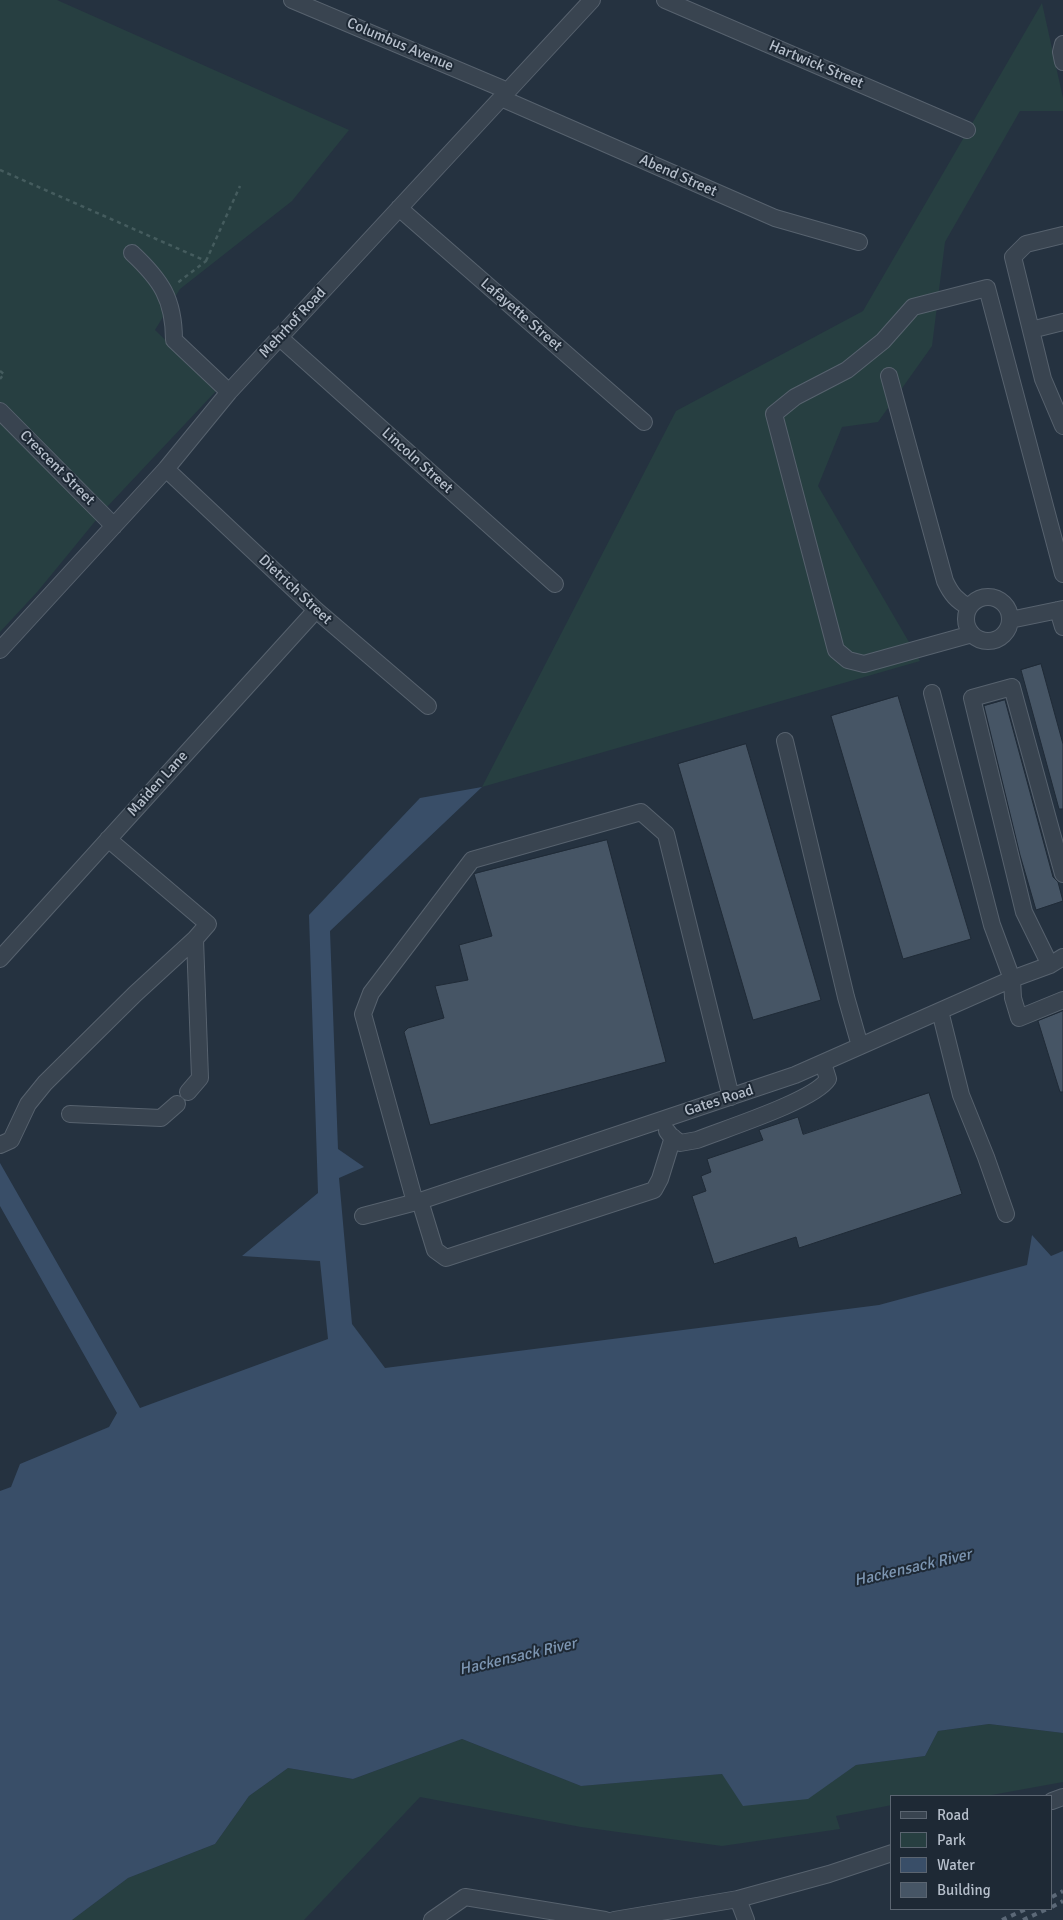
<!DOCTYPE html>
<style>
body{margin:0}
#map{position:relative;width:1063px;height:1920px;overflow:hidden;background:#253240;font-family:Signika,sans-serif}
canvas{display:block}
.legend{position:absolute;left:890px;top:1795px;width:162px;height:115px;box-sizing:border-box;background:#1e2935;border:1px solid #5b6571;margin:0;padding:6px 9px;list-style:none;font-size:15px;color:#b6bfcb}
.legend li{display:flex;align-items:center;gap:10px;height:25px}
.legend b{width:25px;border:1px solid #5b6571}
</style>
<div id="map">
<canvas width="1063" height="1920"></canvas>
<ul class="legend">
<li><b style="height:6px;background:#394450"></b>Road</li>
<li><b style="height:14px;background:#273f41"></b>Park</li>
<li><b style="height:14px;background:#394e68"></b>Water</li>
<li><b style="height:14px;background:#465565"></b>Building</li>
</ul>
</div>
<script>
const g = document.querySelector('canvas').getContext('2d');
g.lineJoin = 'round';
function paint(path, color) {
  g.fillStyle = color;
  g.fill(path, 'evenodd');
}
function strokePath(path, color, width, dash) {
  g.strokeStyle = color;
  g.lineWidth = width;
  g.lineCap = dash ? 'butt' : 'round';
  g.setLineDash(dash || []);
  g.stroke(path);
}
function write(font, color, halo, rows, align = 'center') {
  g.font = font + ' Signika,sans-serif';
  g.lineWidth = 4;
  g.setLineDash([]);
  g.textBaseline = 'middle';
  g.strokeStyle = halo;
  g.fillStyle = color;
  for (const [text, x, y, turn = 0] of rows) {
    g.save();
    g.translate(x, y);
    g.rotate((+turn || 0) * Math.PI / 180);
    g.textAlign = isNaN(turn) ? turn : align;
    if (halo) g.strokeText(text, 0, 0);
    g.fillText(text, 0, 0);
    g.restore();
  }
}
const green = new Path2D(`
 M0 0H57L349 130 292 201 180 289 155 330 217 390 106 508 38 591 0 632Z
 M1042 3 1063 98V111H1020L945 242 932 346 878 422 842 427 818 486 920 661 482 787 676 411 863 311Z
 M989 1724 1063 1733V1782L986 1796H892V1805L836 1816 840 1829 722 1846 581 1827 420 1797 304 1920H72L128 1878 215 1844 249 1796 288 1768 353 1779 462 1739 581 1786 722 1774 808 1798 856 1765 925 1756 938 1731Z`);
const water = new Path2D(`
 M482 787 330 931 338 1149 364 1167 339 1178 352 1324 385 1368 879 1305 1027 1265 1032 1235 1051 1256 1063 1251V1733L989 1724 938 1731 925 1756 856 1765 808 1799 743 1806 722 1774 581 1786 462 1739 353 1779 288 1768 249 1796 215 1844 128 1878 72 1920H0V1491L11 1487 20 1464 109 1427 117 1413 0 1206V1163L140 1408 328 1339 320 1261 242 1256 318 1193 309 915 420 798Z`);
const building = new Path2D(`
 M1041 664 1063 744V809H1059L1021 670Z
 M898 696 971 939 903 959 831 716Z
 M1005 700 1053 877 1058 882 1063 901 1036 910 1020 855 984 706Z
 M746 744 821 1000 753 1020 678 764Z
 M607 840 666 1062 430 1125 404 1032 408 1028 444 1018 435 986 468 980 459 945 492 936 474 874Z
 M1063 1011V1092H1060L1038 1021Z
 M929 1093 962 1194 799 1248 796 1237 714 1264 692 1196 706 1191 701 1176 711 1172 707 1159 763 1140 759 1130 798 1117 803 1134Z`);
const path = new Path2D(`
 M0 170 206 261 176 284
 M206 261 240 186
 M0 371 4 374 0 379`);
const minor = new Path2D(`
 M292 0 508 91
 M665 0 967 130
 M1063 44 1061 52 1063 62
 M501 98 775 218 859 242
 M399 208 644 422
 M1063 235 1026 244 1013 257 1043 379 1063 426
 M132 253C161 280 174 299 174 340L229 392
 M1031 330 1063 322
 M279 337 555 584
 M889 376 945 581C951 594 957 601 969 607
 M0 411 114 526
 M166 469 316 610 428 706
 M966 619a22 22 0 1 1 44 0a22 22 0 1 1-44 0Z
 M1058 610 1063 627
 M1010 620 1063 609
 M972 634 864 664 848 660 836 650 774 414 795 397 847 370 883 341 913 307 987 288 1063 574
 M0 650 166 469 229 392 592 0
 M932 693 992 925 1012 979 1013 998 1019 1018 1063 1000
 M785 741 846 997 860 1046
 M0 959 316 610
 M1050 965 1024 912 972 698 1012 687 1063 874
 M940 1011 961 1095 986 1157 1006 1214
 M188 1092 200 1078 195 939
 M70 1114 161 1118 177 1104
 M667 1131 670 1135 680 1143 697 1140C724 1129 814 1101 828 1079L823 1063
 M0 1145 11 1140 28 1104 45 1083 135 994 195 939 208 924 108 839
 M420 1201 435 1250 446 1258 654 1190 660 1179 673 1137
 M415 1202 363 1014 371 993 472 860 641 812 666 834 731 1097
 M363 1216 420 1201 795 1075 1012 979 1050 965 1063 957
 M1052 1801 1063 1797
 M738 1899 829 1874 892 1853
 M432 1920 465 1897 605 1920
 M614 1920 738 1899 746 1920`);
const rail = new Path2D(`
 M1052 1897 1063 1891
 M1052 1907 1063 1901
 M1002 1920 1026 1909
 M1023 1920 1047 1909`);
const streetNames = [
 ["Columbus Avenue",400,45,23],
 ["Hartwick Street",816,65,23],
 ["Abend Street",678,176,24],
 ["Lafayette Street",521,315,41],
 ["Mehrhof Road",293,323,-47],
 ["Lincoln Street",417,461,42],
 ["Crescent Street",57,468,45],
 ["Dietrich Street",295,590,43],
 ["Maiden Lane",158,784,-48],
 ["Gates Road",719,1101,-18]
];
const waterNames = [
 ["Hackensack River",913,1568,-13],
 ["Hackensack River",518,1657,-13]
];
paint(green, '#273f41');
paint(water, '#394e68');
paint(building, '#465565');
strokePath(building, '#202b37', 1);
strokePath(minor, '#57626e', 18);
strokePath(path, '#455c5e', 2.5, [4, 4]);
strokePath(minor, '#394450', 16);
strokePath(rail, '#5b6877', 4, [5, 5]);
write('15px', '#b6bfcb', '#1e2935', streetNames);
write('italic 16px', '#7d96b2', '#1e2935', waterNames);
</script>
